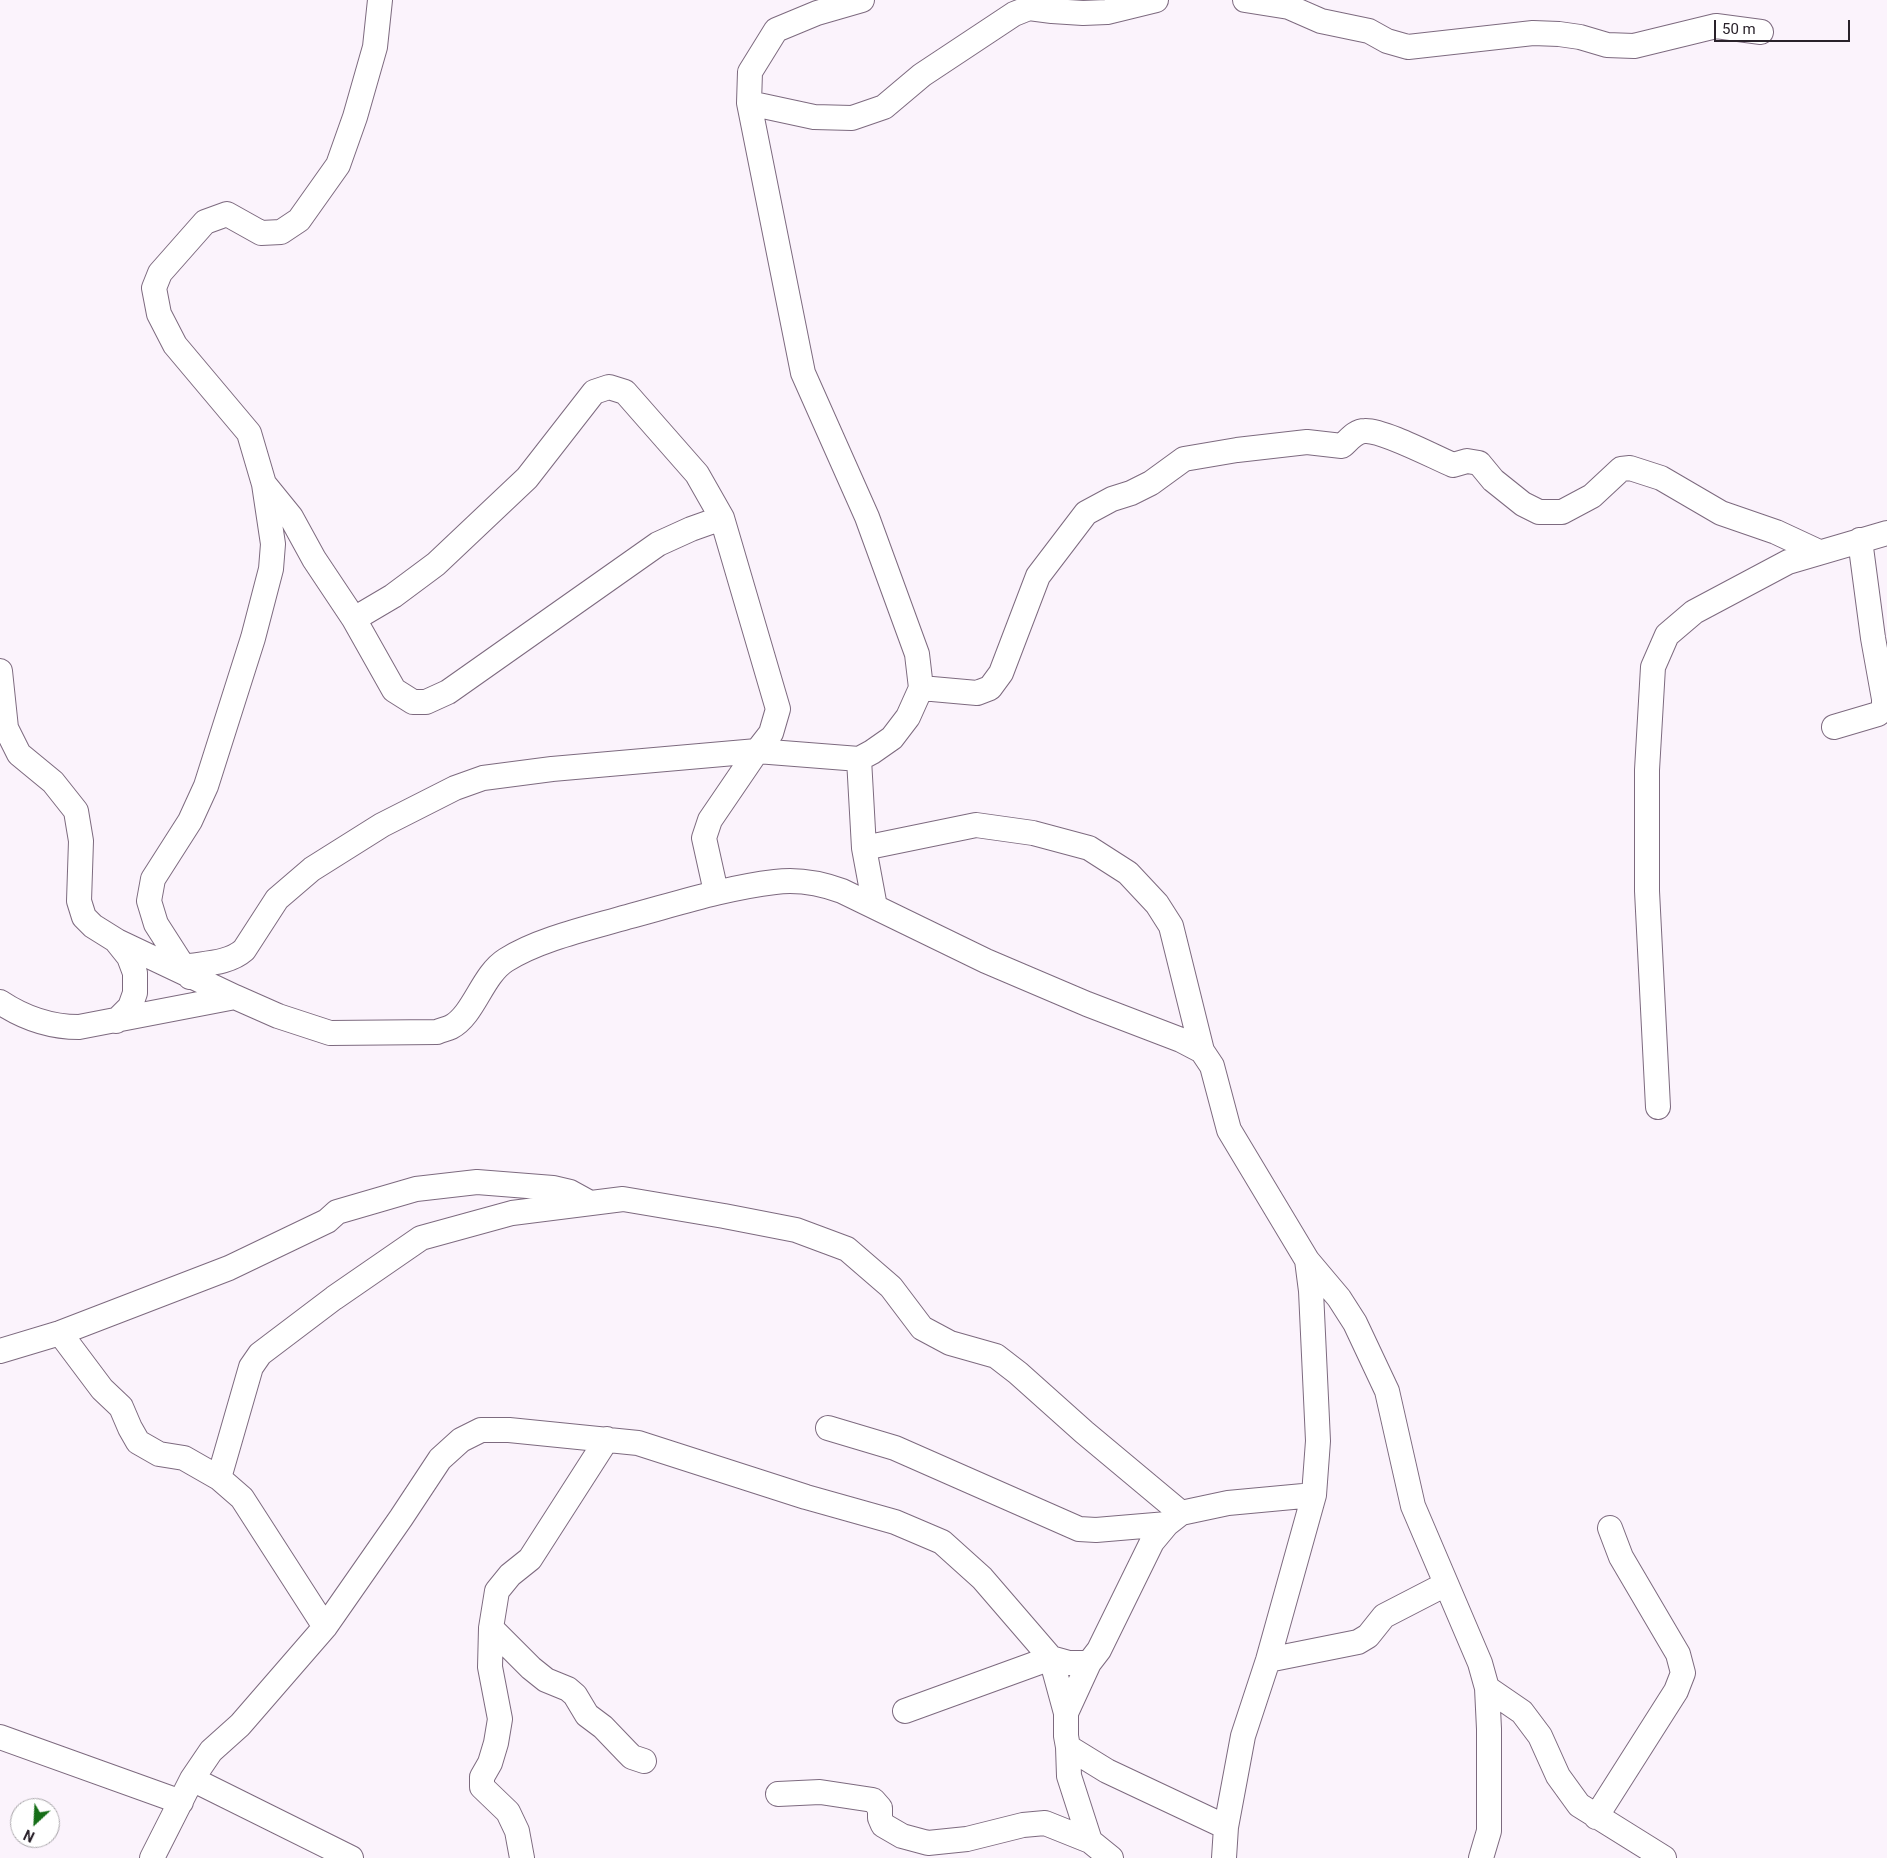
<!DOCTYPE html>
<style>
body{margin:0}
#map{position:relative;width:1887px;height:1858px;overflow:hidden;background:#fbf3fc;font-family:Roboto,sans-serif}
canvas{display:block}
.north{position:absolute;left:10px;top:1798px;width:50px;height:50px;box-sizing:border-box;background:#fff;border:1px solid #a9a6aa;border-radius:50%;rotate:205deg;font-size:14px;font-weight:700;line-height:20px;text-align:center;color:#29212a}
.north::after{content:'';display:block;margin:auto;width:18px;height:22px;background:#166e18;clip-path:polygon(50% 0,100% 100%,50% 72%,0 100%)}
.scale{position:absolute;left:1714px;top:20px;width:136px;height:22px;box-sizing:border-box;border:2px solid #29212a;border-top:0;padding-left:6px;font-size:15px;line-height:18px;white-space:nowrap;color:#29212a;-webkit-text-stroke:4px #fff;paint-order:stroke}
</style>
<div id="map">
<canvas width="1887" height="1858"></canvas>
<div class="north">N</div>
<div class="scale">50 m</div>
</div>
<script>
const g = document.querySelector('canvas').getContext('2d');
g.lineJoin = 'round';
function strokePath(path, color, width, dash) {
  g.strokeStyle = color;
  g.lineWidth = width;
  g.lineCap = dash ? 'butt' : 'round';
  g.setLineDash(dash || []);
  g.stroke(path);
}
const minor = new Path2D(`
 M1245 0 1289 7 1321 21 1369 31 1387 41 1408 47 1533 33 1559 34 1580 37 1607 45 1634 46 1716 26 1761 32
 M749 103 814 117 852 118 884 107 922 75 1014 14 1029 8 1052 11 1083 13 1107 12 1156 0
 M265 485 291 517 314 559 354 619 393 596 436 564 527 478 594 392 609 387 625 392 697 474 722 518 778 709 771 733 757 751 710 820 704 838 716 892
 M354 619 394 690 413 702H426L448 692 658 544 691 529 722 518
 M0 671 6 728 19 754 53 782 76 811 81 841 79 901 84 917 93 926 117 941 235 997
 M921 688 977 693 990 688 1001 673 1038 576 1086 513 1112 499 1131 493 1151 483 1184 459 1237 450 1307 442 1342 446C1349 440 1355 431 1365 431 1383 430 1434 457 1453 465L1467 461 1479 463 1493 480 1523 504 1539 512H1562L1592 496 1621 469 1630 468 1661 478 1721 513 1776 532 1819 552
 M1834 727 1878 714 1884 708V699L1873 638 1860 540
 M859 759 864 848 875 907
 M864 848 976 825 1033 833 1089 848 1128 873 1157 904 1171 926 1202 1051
 M184 967C204 963 228 964 244 950L277 899 312 869 382 825 455 788 483 778 552 769 757 751 859 759 872 752 892 738 908 717 921 688 917 654 867 517 803 373 749 103 750 72 776 30 817 13 862 0
 M190 977 156 924 149 901 153 879 190 821 206 786 253 638 271 569 273 544 264 484 249 433 175 345 159 314 154 288 160 273 205 222 227 214 261 233 281 232 299 220 338 165 355 117 375 47 380 0
 M0 1002C24 1018 50 1027 79 1027L235 997 278 1016 330 1033 437 1032C441 1030 447 1029 451 1027 474 1015 482 975 506 960 539 939 589 928 627 917 676 904 724 888 775 882 798 879 820 883 842 891L986 961 1087 1004 1181 1040 1202 1051 1212 1066 1229 1130 1307 1260 1311 1291 1318 1441 1314 1495 1268 1660 1243 1736 1226 1827 1224 1858
 M116 1021 130 1007 135 993V973L129 957 117 942
 M1658 1107 1647 891V770L1653 667 1667 635 1694 612 1788 562 1887 533
 M1307 1260 1339 1298 1355 1323 1387 1391 1413 1506 1480 1663 1487 1688 1489 1729V1831L1481 1858
 M60 1333 102 1389 121 1407 130 1428 138 1442 159 1454 184 1458 219 1478 242 1498 325 1627
 M0 1351 60 1333 229 1268 327 1221 337 1212 416 1189 477 1182 553 1188 570 1192 590 1203
 M828 1428 895 1448 1079 1529 1096 1530 1167 1524
 M219 1478 251 1367 260 1354 334 1298 421 1238 512 1213 623 1199 724 1216 796 1230 847 1249 891 1287 922 1328 950 1343 996 1356 1018 1373 1084 1432 1181 1513
 M491 1628 531 1668 546 1680 568 1689 575 1695 587 1715 603 1727 627 1752 632 1757 644 1761
 M1268 1660 1358 1642 1368 1636 1384 1616 1446 1584
 M1089 1663 1066 1713V1736L1068 1747 1107 1771 1226 1827
 M1487 1688 1522 1712 1540 1736 1558 1776 1579 1805 1664 1858
 M905 1711 1051 1658 1066 1713
 M0 1737 181 1802
 M1068 1747 1069 1776 1090 1841 1111 1858
 M192 1779 351 1858
 M778 1794 820 1792 873 1800 880 1808V1818L883 1825 902 1836 928 1843 967 1839 1023 1825 1045 1823 1090 1841
 M1596 1817 1676 1691 1683 1673 1678 1654 1621 1557 1610 1528
 M152 1858 192 1779 211 1751 240 1725 325 1627 401 1518 440 1459 461 1440 481 1430H509L638 1443 806 1497 895 1522 942 1542 982 1578 1051 1658 1069 1663H1089L1099 1650 1152 1542 1167 1524 1181 1513 1228 1503 1314 1495
 M522 1858 517 1831 508 1812 482 1787V1777L490 1763 496 1743 500 1719 490 1667 491 1628 497 1591 510 1575 530 1559 607 1439`);
strokePath(minor, '#7d6a7f', 26);
strokePath(minor, '#fff', 24);
</script>
